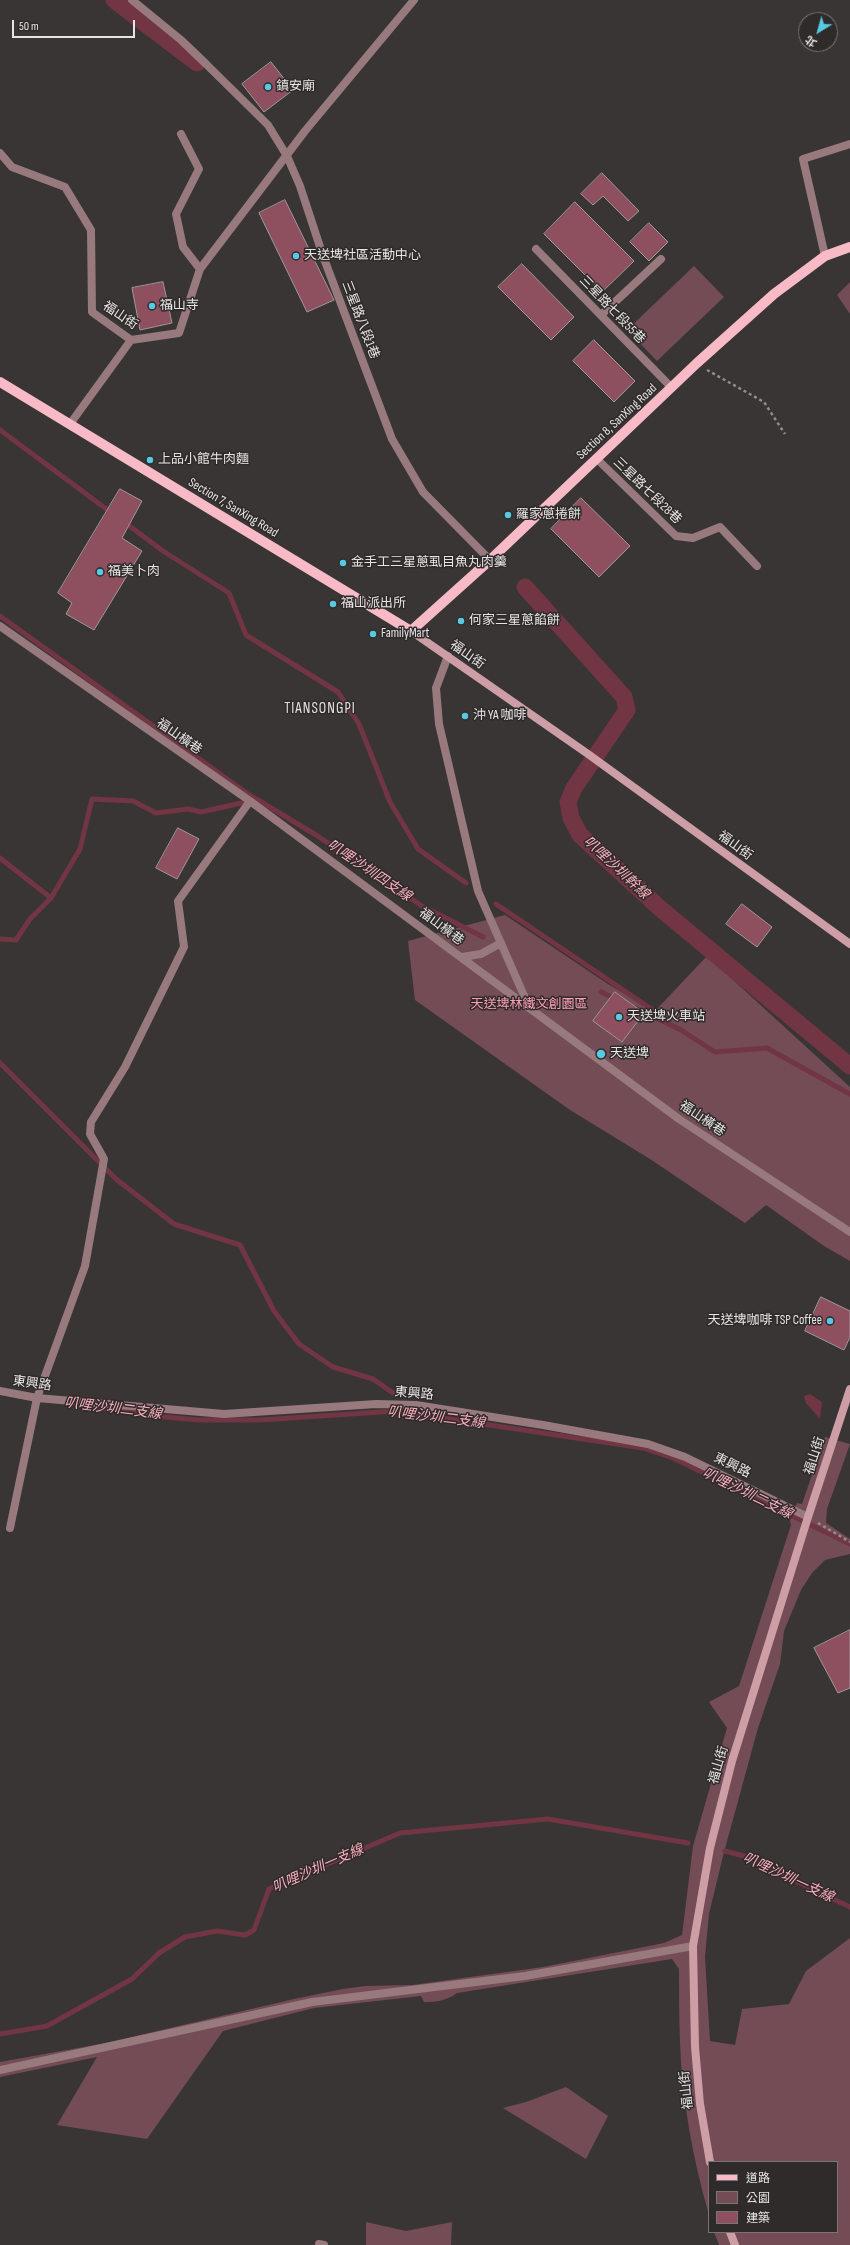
<!DOCTYPE html>
<meta charset="utf-8">
<style>
body{margin:0}
#map{position:relative;width:850px;height:2245px;overflow:hidden;background:#393535;font-family:"Sofia Sans Condensed","Noto Sans TC",sans-serif}
canvas{display:block}
.legend{position:absolute;left:708px;top:2161px;width:130px;height:72px;box-sizing:border-box;background:#2f2b2b;border:1px solid #797575;margin:0;padding:5px 7px;list-style:none;font-size:12px;color:#e7e4e5}
.legend li{display:flex;align-items:center;gap:8px;height:20px}
.legend b{width:20px;border:1px solid #797575}
.north{position:absolute;left:798px;top:12px;width:40px;height:40px;box-sizing:border-box;background:#2f2b2b;border:1px solid #797575;border-radius:50%;rotate:217deg;font-size:11px;font-weight:700;line-height:16px;text-align:center;color:#e7e4e5}
.north::after{content:'';display:block;margin:auto;width:14px;height:18px;background:#57c9e3;clip-path:polygon(50% 0,100% 100%,50% 72%,0 100%)}
.scale{position:absolute;left:12px;top:20px;width:123px;height:18px;box-sizing:border-box;border:2px solid #e7e4e5;border-top:0;padding-left:5px;font-size:12px;line-height:14px;white-space:nowrap;color:#e7e4e5;-webkit-text-stroke:3px #2f2b2b;paint-order:stroke}
</style>
<div id="map">
<canvas width="850" height="2245"></canvas>
<ul class="legend">
<li><b style="height:5px;background:#f8bac6"></b>道路</li>
<li><b style="height:11px;background:#734c55"></b>公園</li>
<li><b style="height:11px;background:#8e4f5e"></b>建築</li>
</ul>
<div class="north">北</div>
<div class="scale">50 m</div>
</div>
<script>
const g = document.querySelector('canvas').getContext('2d');
g.lineJoin = 'round';
function paint(path, color) {
  g.fillStyle = color;
  g.fill(path, 'evenodd');
}
function strokePath(path, color, width, dash) {
  g.strokeStyle = color;
  g.lineWidth = width;
  g.lineCap = dash ? 'butt' : 'round';
  g.setLineDash(dash || []);
  g.stroke(path);
}
function write(font, color, halo, rows, align = 'center') {
  g.font = font + ' "Sofia Sans Condensed","Noto Sans TC",sans-serif';
  g.lineWidth = 3;
  g.setLineDash([]);
  g.textBaseline = 'middle';
  g.strokeStyle = halo;
  g.fillStyle = color;
  for (const [text, x, y, turn = 0] of rows) {
    g.save();
    g.translate(x, y);
    g.rotate((+turn || 0) * Math.PI / 180);
    g.textAlign = isNaN(turn) ? turn : align;
    if (halo) g.strokeText(text, 0, 0);
    g.fillText(text, 0, 0);
    g.restore();
  }
}
const green = new Path2D(`
 M694 266 724 297 657 361 627 330Z
 M850 282V314L837 295Z
 M505 915 608 984 655 1011 707 956 850 1087V1261L824 1246 766 1205 745 1223 650 1159 570 1110 415 1000 408 941ZM615 992 644 1013 622 1042 594 1021Z
 M825 1437 850 1444 827 1509 826 1523 850 1539V1554L825 1560 812 1573 801 1590 784 1631 780 1664 758 1728 723 1856 709 1914 705 1957 710 2041 735 2045 742 2009 789 2004 806 1971 850 1938V2245H719L714 2232H837V2162H709V2215C693 2159 682 2101 680 2043 679 2018 679 1993 679 1969L672 1959 457 1993C446 2001 437 2002 424 2002L421 1996 314 2008 223 2031 147 2139 57 2125 97 2057 0 2077V2062L106 2043 294 1999 343 1989 365 1986 412 1985 543 1967 664 1943 682 1935 693 1846 727 1728 709 1702 739 1686 791 1525 790 1520 797 1503 802 1504Z
 M566 2087 608 2116 586 2159 503 2108 526 2102Z
 M366 2222 406 2231 452 2222 451 2245H366Z`);
const water = new Path2D(`
 M810 1394 822 1402 820 1419 806 1403 804 1396Z`);
const stream = new Path2D(`
 M0 430 113 514
 M124 522 163 551 229 593 246 635 338 692 359 724 390 802 418 849 466 883
 M0 616 248 794 316 835 422 906 483 937
 M0 858 51 898 80 849 92 799 133 801 156 813 188 809 201 812 250 801
 M496 904 669 1021
 M0 939 16 940 30 919 51 898
 M601 992 616 999
 M635 1008 681 1030 715 1052 767 1048 850 1094
 M0 1063 116 1179 174 1224 240 1245 274 1311 299 1344 333 1367 373 1379 393 1393
 M83 1406 154 1416 199 1420H260L396 1411 643 1448 673 1458 850 1544
 M725 1851 744 1856 850 1907
 M0 2034 47 2026 132 1979 159 1953 185 1937 217 1931 245 1935 254 1930 269 1889 400 1833 548 1819 688 1843`);
const canal = new Path2D(`
 M114 0 197 63
 M525 587 624 697 627 710 574 788 568 802 571 818 580 835 662 910 850 1066`);
const building = new Path2D(`
 M271 62 293 90 264 112 242 84Z
 M602 173 639 211 628 221 603 196 593 205 581 194Z
 M285 200 334 300 307 312 259 213Z
 M575 202 634 261 602 292 544 234Z
 M649 223 668 242 649 261 630 242Z
 M522 264 574 317 551 340 498 287Z
 M163 282 172 323 140 330 132 288Z
 M594 340 635 381 614 402 573 361Z
 M120 489 142 501 122 538 142 551 94 630 66 614 72 603 58 593Z
 M581 498 630 546 599 577 551 529Z
 M178 828 199 839 177 879 156 868Z
 M742 904 772 927 757 947 726 924Z
 M615 992 644 1013 622 1042 593 1021Z
 M821 1297 850 1311V1337L844 1350 805 1331Z
 M850 1630V1688L838 1693 814 1648Z`);
const path = new Path2D(`
 M707 370 764 402 785 434
 M818 1523 850 1542`);
const lane = new Path2D(`
 M132 0 181 40 205 63
 M181 134 199 169 176 214 183 247 200 269
 M0 153 12 167 65 187 91 230 92 312 131 340 179 333 200 269 305 131 414 0
 M536 249 672 388
 M825 256 803 159 850 144
 M601 315 661 259
 M70 424 131 340
 M597 459 676 536 693 538 720 527 757 566
 M0 2070 312 2002 525 1976 693 1946`);
const street = new Path2D(`
 M205 63 268 125 287 156 300 186 323 256 392 439 423 492 490 560
 M0 626 250 801 679 1119 850 1232
 M448 656 436 688 439 724 478 891 529 1007
 M462 957 481 954 501 943
 M0 1391 37 1398 224 1414 376 1404 416 1405 543 1425 648 1444 685 1457 808 1517
 M10 1528 37 1398 85 1266 104 1159 90 1134 91 1122 125 1067 184 947 178 901 250 801
 M319 2244 324 2245`);
const secondary = new Path2D(`
 M411 631 588 754 850 944
 M710 2162 700 2104 695 2047 693 1946 710 1848 732 1761 808 1517 850 1389
 M730 2232 735 2245`);
const primary = new Path2D(`
 M0 382 411 631 490 560 697 363 774 294 825 256 850 247`);
const markers = [
 [268,87,4,"#57c9e3"],
 [296,256,4,"#57c9e3"],
 [152,306,4,"#57c9e3"],
 [150,460,4,"#57c9e3"],
 [508,515,4,"#57c9e3"],
 [343,563,4,"#57c9e3"],
 [100,572,4,"#57c9e3"],
 [333,604,4,"#57c9e3"],
 [461,621,4,"#57c9e3"],
 [373,634,4,"#57c9e3"],
 [465,716,4,"#57c9e3"],
 [619,1017,4,"#57c9e3"],
 [601,1054,5,"#57c9e3"],
 [830,1321,4,"#57c9e3"]
];
const poiNames = [
 ["鎮安廟",276,87],
 ["天送埤社區活動中心",304,256],
 ["福山寺",160,306],
 ["上品小館牛肉麵",158,460],
 ["羅家蔥捲餅",516,515],
 ["金手工三星蔥虱目魚丸肉羹",351,563],
 ["福美卜肉",108,572],
 ["福山派出所",341,604],
 ["何家三星蔥餡餅",469,621],
 ["FamilyMart",381,634],
 ["沖 YA 咖啡",473,716],
 ["天送埤火車站",627,1017],
 ["天送埤",610,1054],
 ["天送埤咖啡 TSP Coffee",822,1321,"right"]
];
const streetNames = [
 ["三星路七段55巷",612,310,46],
 ["福山街",120,316,34],
 ["三星路八段1巷",360,320,69],
 ["Section 8, SanXing Road",617,422,-43],
 ["三星路七段28巷",647,491,44],
 ["Section 7, SanXing Road",233,508,31],
 ["福山街",467,655,35],
 ["福山橫巷",179,737,35],
 ["福山街",735,846,36],
 ["福山橫巷",441,927,37],
 ["福山橫巷",702,1119,34],
 ["東興路",32,1384,8],
 ["東興路",414,1394,5],
 ["福山街",815,1456,-72],
 ["東興路",732,1466,26],
 ["福山街",719,1765,-74],
 ["福山街",687,2090,-96]
];
const parkNames = [
 ["天送埤林鐵文創園區",529,1005]
];
const waterNames = [
 ["叭哩沙圳幹線",616,868,43],
 ["叭哩沙圳四支線",369,871,34],
 ["叭哩沙圳二支線",113,1409,7],
 ["叭哩沙圳二支線",436,1418,7],
 ["叭哩沙圳二支線",747,1494,26],
 ["叭哩沙圳一支線",318,1869,-24],
 ["叭哩沙圳一支線",788,1878,25]
];
const quarterNames = [
 ["TIANSONGPI",320,709]
];
paint(green, '#734c55');
paint(water, '#713544');
strokePath(stream, '#713544', 5);
strokePath(canal, '#713544', 17);
paint(building, '#8e4f5e');
strokePath(building, '#9d9899', 1);
strokePath(path, '#908d8d', 2.5, [3, 3]);
strokePath(lane, '#97797e', 8);
strokePath(street, '#97797e', 8);
strokePath(secondary, '#ce9ea7', 8);
strokePath(primary, '#f8bac6', 10);
for (const [x, y, r, color] of markers) {
  const dot = new Path2D();
  dot.arc(x, y, r, 0, 2 * Math.PI);
  g.fillStyle = color;
  g.fill(dot);
  strokePath(dot, '#2f2b2b', 1.5);
}
write('13px', '#e7e4e5', '#2f2b2b', poiNames, 'left');
write('13px', '#e7e4e5', '#2f2b2b', streetNames);
write('13px', '#fe9eb4', '#2f2b2b', parkNames);
write('italic 14px', '#faadbd', '#2f2b2b', waterNames);
g.letterSpacing = '1px';
write('15px', '#e6e0e1', '#2f2b2b', quarterNames);
g.letterSpacing = '0px';
</script>
